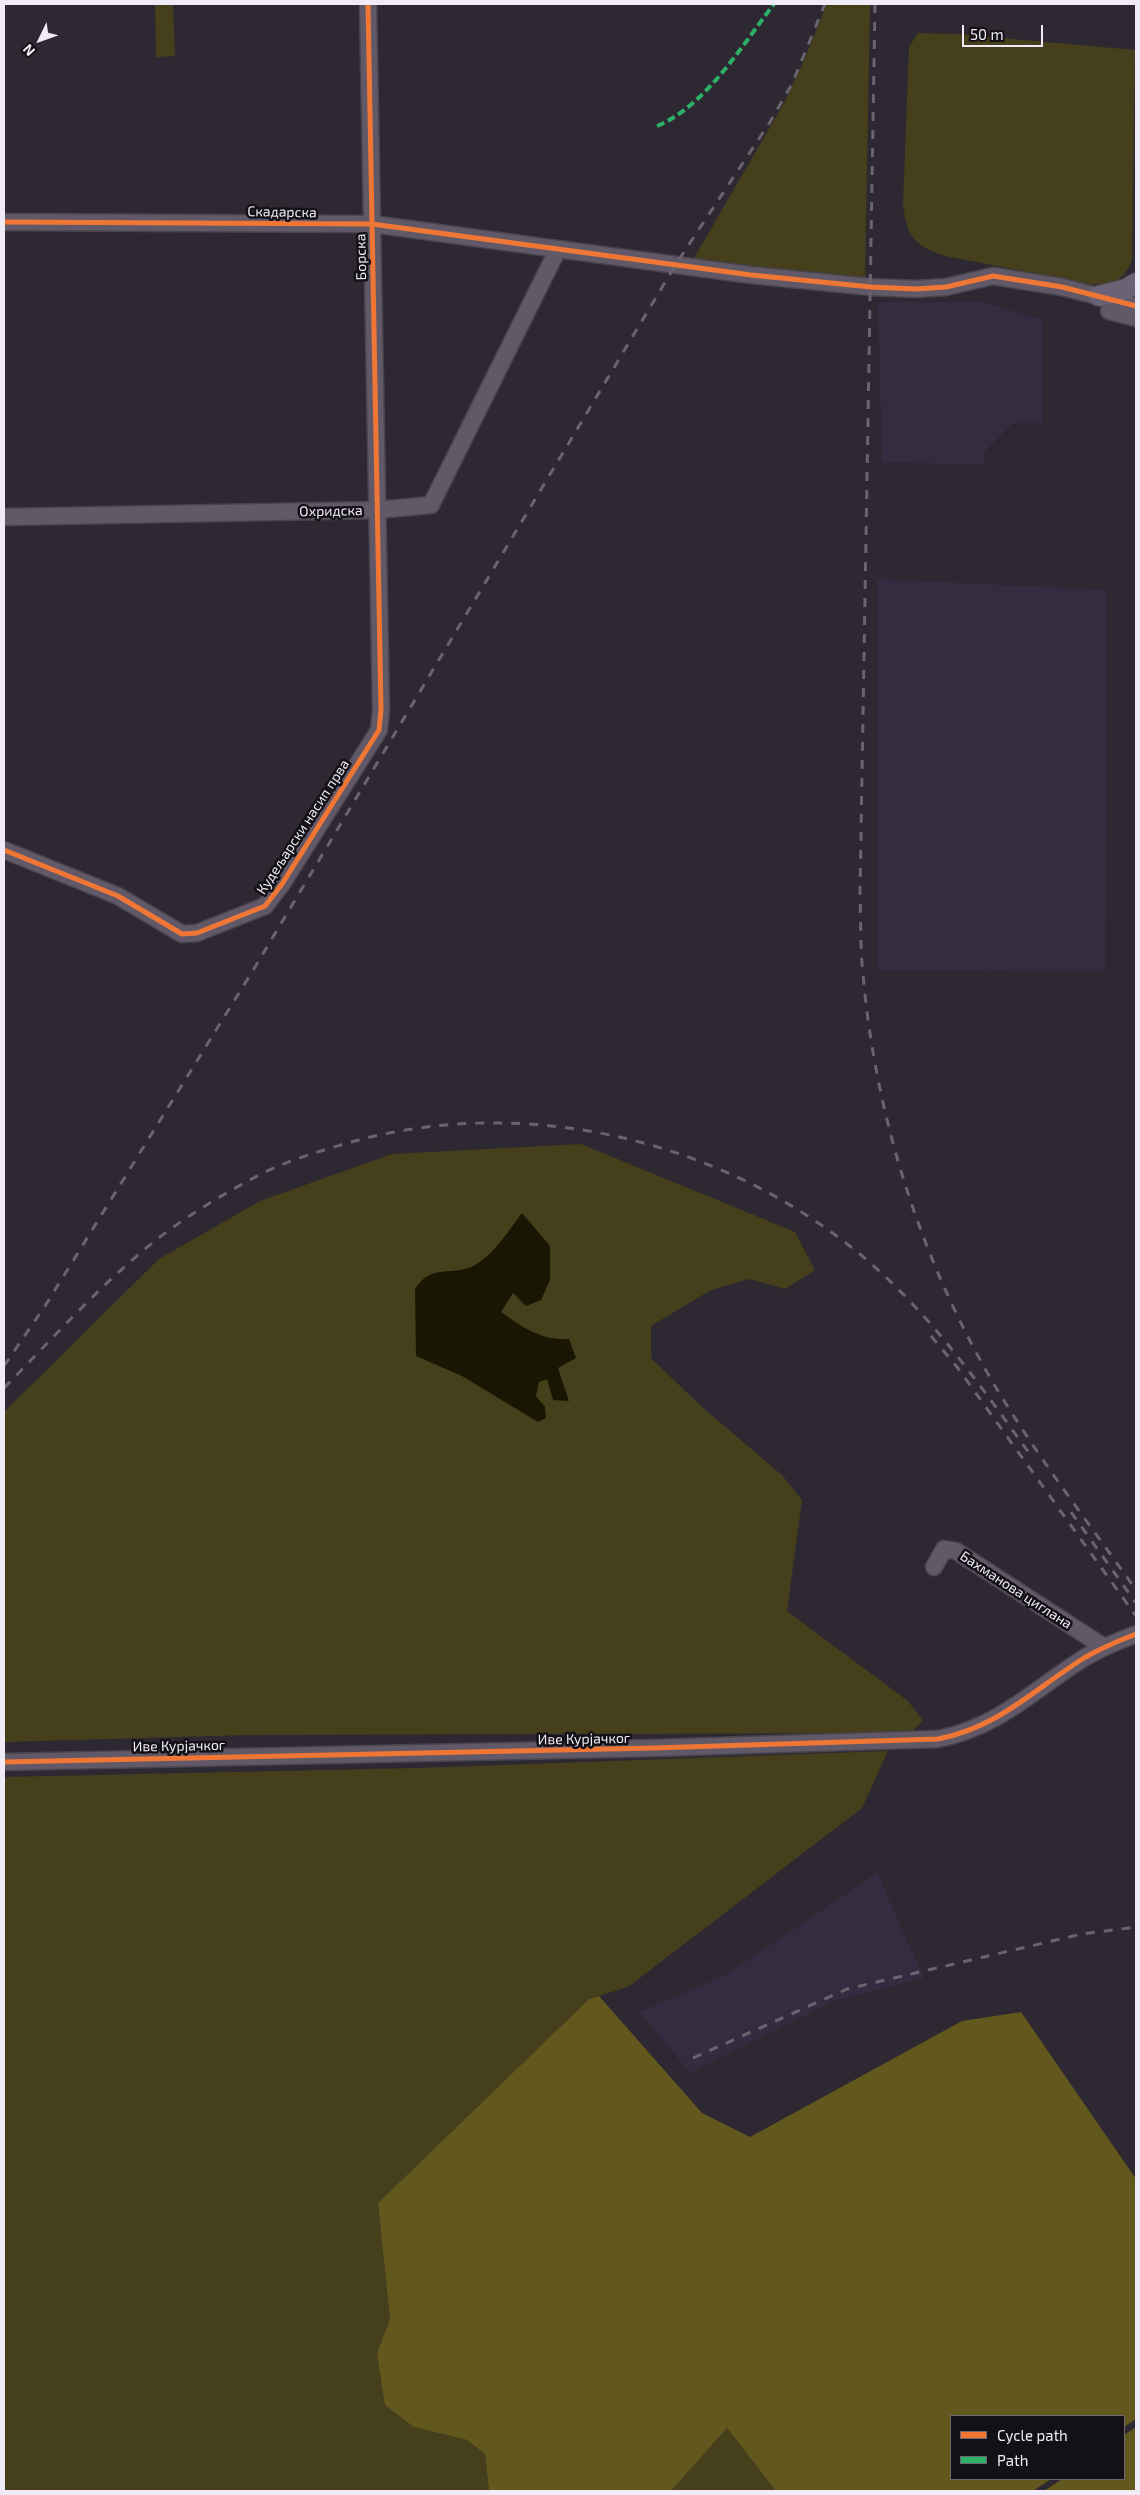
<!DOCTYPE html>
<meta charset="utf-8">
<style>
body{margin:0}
#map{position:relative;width:1140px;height:2495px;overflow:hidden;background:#2d2832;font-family:"Exo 2",sans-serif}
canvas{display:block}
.frame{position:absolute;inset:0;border:5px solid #f0ebf6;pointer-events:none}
.legend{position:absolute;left:950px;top:2415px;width:175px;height:65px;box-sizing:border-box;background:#131017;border:1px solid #6b6870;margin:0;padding:6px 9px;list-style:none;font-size:15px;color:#f0ebf6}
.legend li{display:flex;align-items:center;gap:10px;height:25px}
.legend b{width:25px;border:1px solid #6b6870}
.north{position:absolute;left:15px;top:15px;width:50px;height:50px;-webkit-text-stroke:4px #131017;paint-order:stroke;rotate:228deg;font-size:14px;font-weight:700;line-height:20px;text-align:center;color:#f0ebf6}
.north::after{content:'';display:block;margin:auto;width:18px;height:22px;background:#f0ebf6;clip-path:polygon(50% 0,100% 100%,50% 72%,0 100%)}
.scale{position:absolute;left:962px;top:25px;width:81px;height:22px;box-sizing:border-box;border:2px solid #f0ebf6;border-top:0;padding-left:6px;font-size:15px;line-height:18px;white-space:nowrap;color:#f0ebf6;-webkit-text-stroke:4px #131017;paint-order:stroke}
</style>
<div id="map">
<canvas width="1140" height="2495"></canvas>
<div class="frame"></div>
<ul class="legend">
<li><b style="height:6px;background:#f07635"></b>Cycle path</li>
<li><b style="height:6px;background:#2db169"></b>Path</li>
</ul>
<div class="north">N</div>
<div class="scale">50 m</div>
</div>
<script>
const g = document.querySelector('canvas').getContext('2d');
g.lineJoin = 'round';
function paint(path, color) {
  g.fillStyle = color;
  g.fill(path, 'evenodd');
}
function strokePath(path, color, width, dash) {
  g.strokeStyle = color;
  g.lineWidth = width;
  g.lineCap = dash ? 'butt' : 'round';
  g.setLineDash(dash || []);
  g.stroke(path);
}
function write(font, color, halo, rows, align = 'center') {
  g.font = font + ' "Exo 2",sans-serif';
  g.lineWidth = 5;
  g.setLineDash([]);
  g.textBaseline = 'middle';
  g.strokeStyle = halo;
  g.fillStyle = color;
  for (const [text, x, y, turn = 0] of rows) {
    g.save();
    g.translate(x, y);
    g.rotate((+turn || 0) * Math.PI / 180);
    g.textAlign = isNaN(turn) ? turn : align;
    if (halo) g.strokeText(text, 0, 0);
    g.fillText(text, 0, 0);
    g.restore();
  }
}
const built = new Path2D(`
 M878 302H984L1042 320V423H1013L984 452V465L882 462Z
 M877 579 1107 590 1105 972 878 970Z
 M877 1873 924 1978 834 2001 690 2073 640 2012 724 1976Z`);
const green = new Path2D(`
 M155 4H173L175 56 156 57Z
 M827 4H870L865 281 694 258 784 103 803 63Z
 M918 33 956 34 1135 50 1132 259C1126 280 1111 286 1091 284L945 256C914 246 907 236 903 204L909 47Z
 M581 1144 795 1232 815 1270 785 1289 749 1279 711 1290 651 1326V1358L704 1409 782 1475 802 1500 787 1611 908 1701 923 1721 910 1733 249 1735 4 1742V1412L159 1259 260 1201 392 1154Z
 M888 1751 862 1808 628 1987 589 1999 378 2203 390 2319 377 2353 414 2427 467 2440 485 2454 489 2491H4V1777L418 1768Z
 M727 2428 776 2491H671Z`);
const forest = new Path2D(`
 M599 1996 702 2113 750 2137 962 2021 1021 2012 1136 2179V2419L1124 2427V2416H951V2479H1051L1033 2491H776L727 2428 671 2491H489L485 2454 467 2440 414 2427 385 2405 377 2353 390 2319 378 2203 589 1999Z
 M1136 2427V2491H1044L1062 2479H1124V2435Z`);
const water = new Path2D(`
 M522 1213 550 1246V1280L541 1300 526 1306 513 1293 501 1312C522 1327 542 1341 569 1339L576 1358 558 1368 569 1401 553 1400 547 1379 539 1382 536 1396 545 1407 546 1418 538 1422 462 1376 416 1356 415 1289C431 1264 448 1276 471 1267 493 1257 508 1231 522 1213Z`);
const minor = new Path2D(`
 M4 222 372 224 751 275 871 287 916 289 946 287 993 276 1062 287 1136 306
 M1109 311 1136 318
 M4 517 377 510 431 505 558 249
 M4 850 118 896 182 934 197 933 265 906 282 884 379 730 381 710 368 4
 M934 1567 944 1549 956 1551 1104 1647
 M4 1762 654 1748 938 1739C999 1727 1033 1690 1084 1658 1101 1648 1118 1641 1136 1634`);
const major = new Path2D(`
 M1099 296 1126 289 1136 283`);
const rail = new Path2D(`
 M875 4 860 893C861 920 860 947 863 974 875 1114 919 1253 988 1374 1032 1450 1086 1519 1136 1590
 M931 1336 957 1367 1136 1616
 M4 1366 45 1306 252 972 676 264 770 122 792 84 825 4
 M4 1388C53 1338 101 1284 156 1240 188 1215 225 1193 261 1174 283 1163 307 1155 331 1148 514 1089 724 1137 868 1261 933 1317 982 1388 1032 1457
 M1071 1512 1136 1603
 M693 2058 847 1989 1082 1934 1136 1927`);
const quiet = new Path2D(`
 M657 126C706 106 743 44 774 4`);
const cycleway = new Path2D(`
 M4 222 372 224 751 275 871 287 916 289 946 287 993 276 1062 287 1136 306
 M4 850 118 896 182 934 197 933 265 906 282 884 379 730 381 710 368 4
 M4 1762 654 1748 938 1739C999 1727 1033 1690 1084 1658 1101 1648 1118 1641 1136 1634`);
const streetNames = [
 ["Скадарска",282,212,1],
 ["Борска",361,257,-91],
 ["Охридска",331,511,-1],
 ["Кудељарски насип прва",303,827,-57],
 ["Бахманова циглана",1016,1590,33],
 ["Иве Курјачког",584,1739,-1],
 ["Иве Курјачког",179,1746,-1]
];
paint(built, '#362c41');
paint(green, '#463f1b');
paint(forest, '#62581e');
paint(water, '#1a1604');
strokePath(minor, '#48444d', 19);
strokePath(major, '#48444d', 22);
strokePath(minor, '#615968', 16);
strokePath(major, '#6c6275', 20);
strokePath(rail, '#69646e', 3, [9, 9]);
strokePath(quiet, '#2db169', 4, [8, 4]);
strokePath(cycleway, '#f07635', 5);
write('14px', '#f0ebf6', '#131017', streetNames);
</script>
